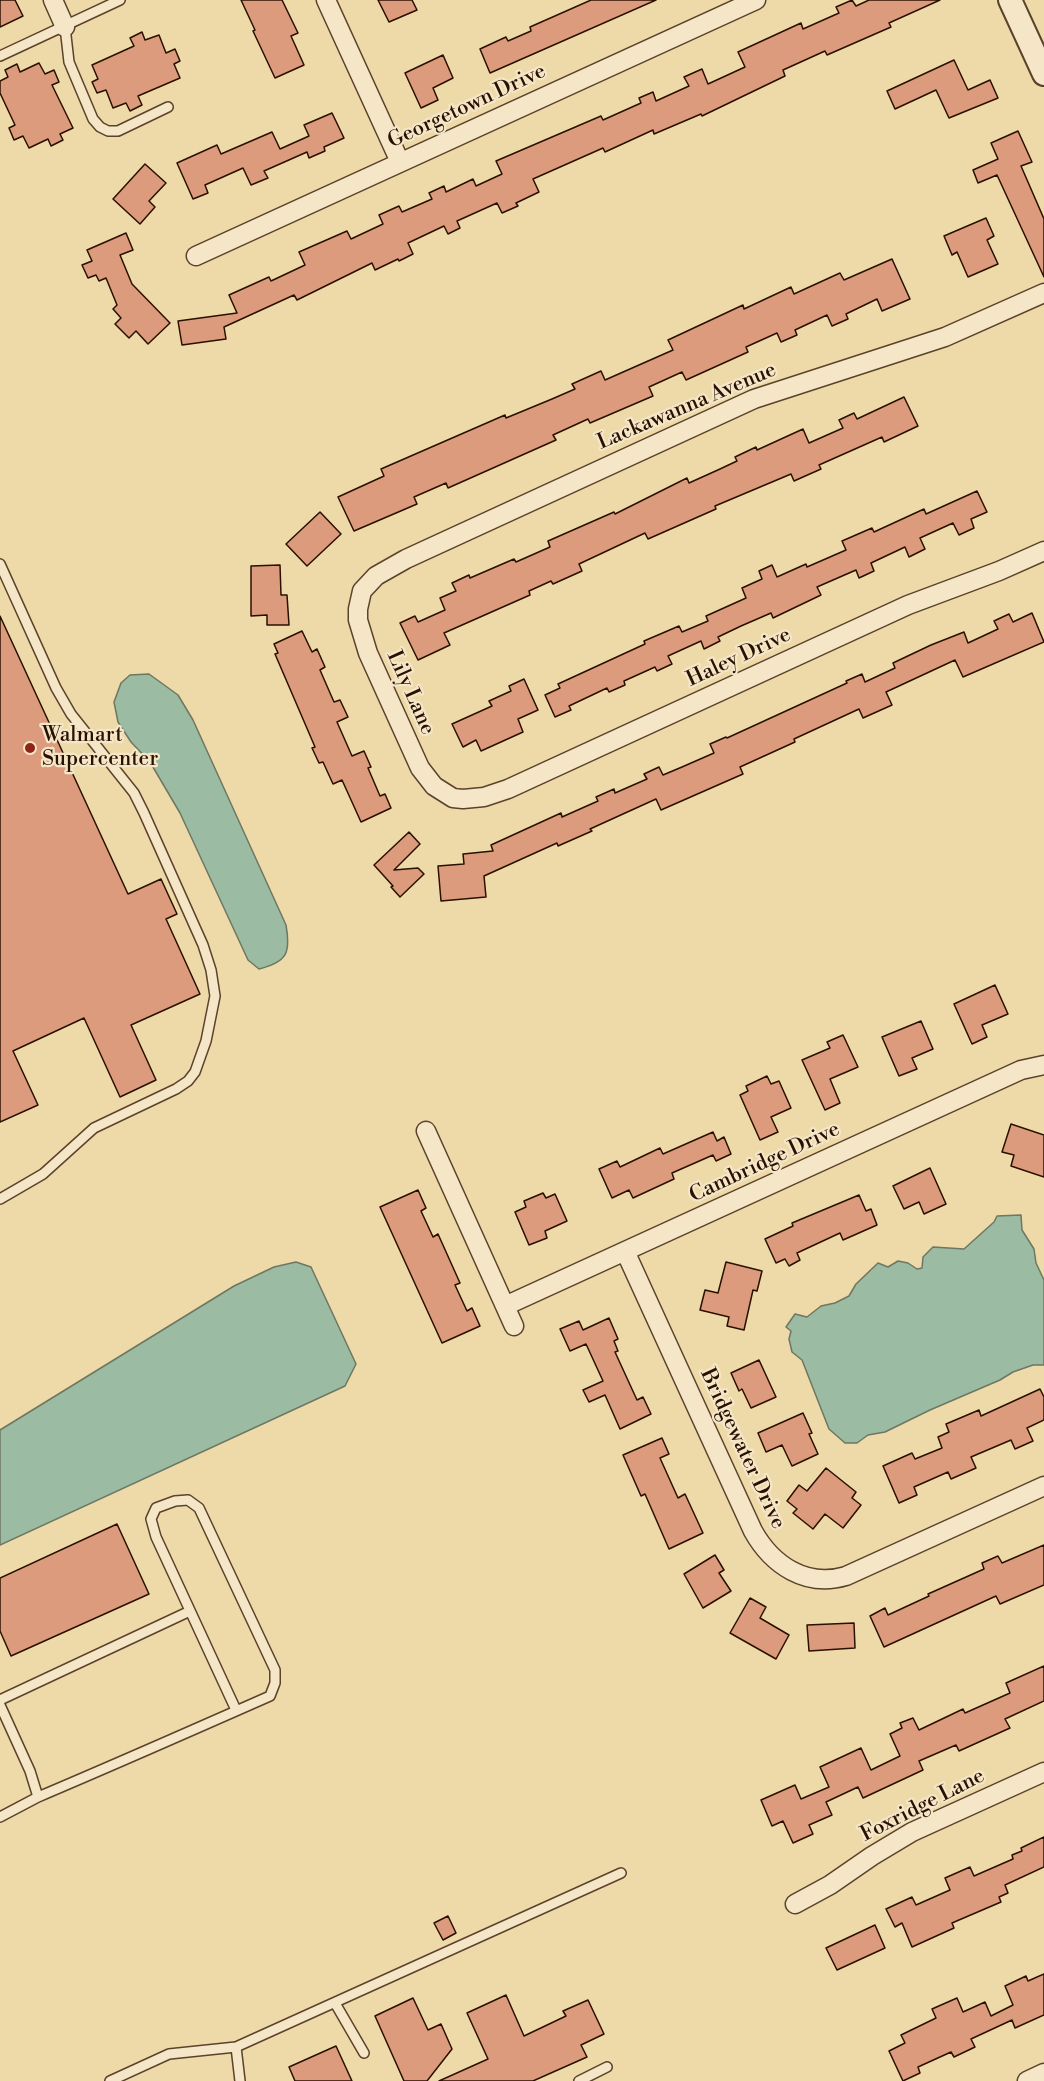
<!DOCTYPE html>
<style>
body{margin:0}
canvas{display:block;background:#eed9a9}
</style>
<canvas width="1044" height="2081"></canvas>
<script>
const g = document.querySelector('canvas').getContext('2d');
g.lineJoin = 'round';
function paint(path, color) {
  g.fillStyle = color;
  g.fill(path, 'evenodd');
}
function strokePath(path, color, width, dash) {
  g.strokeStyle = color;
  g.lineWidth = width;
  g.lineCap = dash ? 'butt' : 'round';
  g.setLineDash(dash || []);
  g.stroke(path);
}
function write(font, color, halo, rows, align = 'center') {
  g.font = font + ' "Libre Bodoni",serif';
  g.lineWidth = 4.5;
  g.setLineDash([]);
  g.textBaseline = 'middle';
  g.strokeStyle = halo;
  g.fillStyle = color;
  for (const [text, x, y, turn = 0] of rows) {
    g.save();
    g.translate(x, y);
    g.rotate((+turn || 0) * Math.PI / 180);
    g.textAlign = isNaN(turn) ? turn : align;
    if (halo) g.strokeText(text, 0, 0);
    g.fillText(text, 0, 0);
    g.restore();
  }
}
const water = new Path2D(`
 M149 674 178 695 193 720 286 925C291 953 287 962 259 969L248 960 180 813 150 762 131 742 118 722 114 702 121 683 130 675Z
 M1021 1215 1022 1230 1034 1249 1036 1263 1044 1280V1365H1033L1013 1372 1000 1380 930 1410 885 1432 868 1435 857 1443H845L829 1429 802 1360 792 1352 789 1339 791 1331 786 1327 795 1314 807 1317 821 1306 835 1303 849 1296 856 1284 878 1263 888 1267 898 1261 908 1263 917 1269 922 1268 923 1257 933 1247 964 1249 994 1222 997 1216Z
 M296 1262 311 1267 356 1364 345 1386 0 1545V1430L234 1286 274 1267Z`);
const building = new Path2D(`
 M0 0H15L23 16 0 27Z
 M241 0H282L298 33 291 36 304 65 275 78 253 31 255 30Z
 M378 0H412L417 10 389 22Z
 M591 0H656L490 73 480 49 506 37 508 41 531 31 530 27Z
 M852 0 856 6 869 0H940L889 23 891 27 827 55 825 51 783 70 785 76 702 116 701 114 654 134 653 130 605 152 603 148 533 179 539 192 516 203 518 206 502 213 497 203 457 221 460 228 448 234 444 226 408 243 413 254 399 261 398 259 375 270 372 263 297 300 294 295 224 327 226 339 182 345 178 321 237 313 229 295 269 277 271 281 305 265 299 252 347 231 351 239 383 224 379 215 399 206 402 212 432 199 429 193 444 186 446 192 473 179 476 186 502 174 496 161 601 116 603 120 641 103 639 98 653 92 656 101 689 86 684 77 702 69 708 84 745 67 738 52 801 23 803 29 839 13 836 7Z
 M142 32 145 40 159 35 166 53 175 49 180 61 174 64 180 78 138 96 142 105 130 111 126 103 113 108 106 90 97 93 92 82 98 79 92 65 134 46 130 38Z
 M443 55 453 78 433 88 438 100 421 108 405 73Z
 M954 60 968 90 990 80 998 98 949 118 936 90 895 109 887 91Z
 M39 63 45 74 54 70 59 82 52 85 73 128 60 134 63 140 51 146 48 139 29 148 23 136 14 140 9 128 15 125 0 93V81L8 77 5 70 17 64 20 72Z
 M332 113 344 138 324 147 325 151 309 158 307 152 264 171 268 178 251 185 243 168 205 185 208 193 193 199 177 163 217 145 221 154 272 132 280 149 309 136 304 125Z
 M1018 131 1032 162 1021 166 1044 219V277L997 175 978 183 973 170 998 159 991 143Z
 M145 164 166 183 149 201 155 207 140 224 113 199Z
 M986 218 994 236 987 240 998 264 968 277 957 252 952 255 944 236Z
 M126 233 133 250 120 255 132 284 170 323 148 344 136 331 129 338 115 324 121 318 113 309 117 305 106 278 99 281 96 275 88 278 82 265 92 261 87 250Z
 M892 259 910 299 882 311 877 299 846 314 848 319 832 326 827 315 795 330 797 335 781 342 777 333 746 347 748 352 686 380 682 372 649 387 653 396 590 423 588 419 553 435 556 440 448 488 446 483 414 497 417 504 354 531 338 497 384 476 381 469 505 415 506 418 552 399 575 389 572 384 601 371 605 380 673 350 668 340 743 305 744 309 791 287 794 294 840 273 844 280Z
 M904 397 918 426 884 442 882 437 819 465 821 469 794 481 791 474 715 506 716 509 648 539 645 533 579 564 582 571 553 584 551 581 529 591 530 595 444 633 450 645 418 660 400 623 415 616 418 622 445 610 440 598 456 591 452 583 469 575 470 578 514 559 516 562 550 547 548 541 614 512 615 514 687 478 689 483 720 469 737 461 735 457 756 447 757 450 803 429 809 443 843 428 839 420 854 413 857 419Z
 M977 491 987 512 971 519 974 528 959 535 953 523 920 538 925 549 909 557 905 547 871 563 874 571 859 578 856 570 817 587 821 595 773 618 771 613 741 626 718 637 720 641 704 649 701 641 668 656 672 664 657 671 655 667 624 681 625 685 609 692 607 688 569 706 571 710 555 717 545 695 560 688 558 684 645 644 644 641 679 626 682 632 708 621 706 616 746 598 742 588 762 579 759 571 772 565 777 577 806 564 807 567 846 550 842 541 872 528 874 532 924 509 926 514Z
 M320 512 341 534 307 566 286 544Z
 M280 565 281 595H287L289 625H267V615L251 616V566Z
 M1032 613 1044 642 963 677 955 660 886 692 892 705 863 718 859 709 794 739 795 742 740 767 743 774 661 810 656 799 590 829 592 831 558 846 557 843 484 876 486 897 441 901 438 866 464 864 463 854 493 851 491 845 561 813 562 817 598 801 596 797 614 789 615 793 647 779 644 774 659 767 663 775 682 767 714 753 710 744 726 737 727 738 847 683 846 681 862 674 865 682 895 668 893 663 931 645 964 632 968 643 998 629 994 621 1009 614 1013 622Z
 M0 616 128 894 161 879 177 914 166 919 200 994 131 1025 156 1080 120 1097 84 1018 13 1051 38 1105 0 1122Z
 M302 631 312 652 317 649 325 667 320 670 334 702 340 700 348 717 337 722 352 756 364 751 371 767 368 768 380 796 385 794 391 808 361 822 342 780 333 784 323 762 319 763 312 748 315 747 275 654 278 653 274 644Z
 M524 679 538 710 518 719 523 732 481 751 476 740 463 747 452 724 492 706 489 701 511 691 509 686Z
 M409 832 420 844 394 870 418 868 424 874 400 897 391 887 393 886 374 865Z
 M995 985 1008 1014 982 1025 987 1037 972 1044 954 1004Z
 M921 1021 933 1049 912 1058 917 1069 899 1076 882 1037Z
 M843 1035 858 1067 830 1079 840 1103 825 1110 802 1060 830 1048 827 1042Z
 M767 1076 771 1084 779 1081 791 1108 771 1117 778 1132 760 1140 740 1095 748 1091 746 1086Z
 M1011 1124 1044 1135V1177L1011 1166 1014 1155 1002 1152Z
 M713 1132 717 1141 724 1137 731 1154 716 1161 713 1155 672 1173 674 1179 633 1198 629 1190 612 1198 599 1169 617 1161 620 1167 660 1148 663 1154Z
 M930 1168 946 1204 924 1214 919 1202 904 1209 893 1186Z
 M418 1190 426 1208 421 1211 433 1237 438 1234 460 1283 455 1285 467 1311 472 1308 480 1326 442 1343 380 1207Z
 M543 1193 546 1198 555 1194 567 1221 545 1231 547 1238 529 1245 515 1212 526 1207 524 1201Z
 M859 1195 866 1211 871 1209 877 1225 843 1240 840 1233 797 1253 800 1260 789 1266 785 1259 776 1263 765 1239 793 1226 792 1223Z
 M726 1262 762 1271 757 1291 753 1290 744 1330 727 1326 729 1317 700 1310 705 1290 718 1293Z
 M609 1318 618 1339 614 1341 618 1351 615 1352 637 1400 643 1397 651 1414 620 1429 605 1395 589 1402 583 1390 603 1381 586 1344 570 1351 560 1329 579 1321 583 1330Z
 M759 1360 776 1397 751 1408 742 1389 739 1391 731 1373Z
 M1040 1389 1044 1397V1420L1027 1428 1033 1441 1015 1449 1011 1440 971 1457 976 1468 951 1479 948 1472 914 1487 917 1495 899 1503 883 1466 912 1453 915 1459 942 1448 938 1437 949 1432 946 1424 979 1410 981 1416Z
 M803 1413 812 1433 809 1434 818 1454 792 1466 782 1445 766 1452 758 1433Z
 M662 1438 669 1454 660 1458 678 1498 685 1494 703 1533 669 1549 645 1494 641 1496 623 1455Z
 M826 1468 856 1492 852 1498 861 1505 843 1528 825 1514 813 1529 793 1513 797 1509 787 1501 799 1485 807 1491Z
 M117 1524 149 1594 11 1656 0 1631V1578Z
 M1044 1545V1585L1000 1604 996 1596 884 1647 870 1616 885 1608 888 1615 929 1596 928 1594 984 1569 982 1563 998 1556 1002 1563Z
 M715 1555 724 1570 719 1573 731 1591 703 1608 684 1574Z
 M750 1598 766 1607 760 1618 789 1635 776 1659 730 1633Z
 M854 1623 855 1648 809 1651 807 1625Z
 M1044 1666V1701L1005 1719 1010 1728 959 1751 956 1745 919 1761 923 1770 863 1798 858 1787 826 1802 832 1815 809 1825 813 1834 793 1843 783 1821 772 1826 761 1800 795 1785 801 1799 829 1787 820 1767 861 1748 871 1770 900 1756 890 1734 902 1728 900 1723 913 1718 919 1730 963 1709 965 1713 1010 1693 1006 1683Z
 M1044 1837V1867L1005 1885 1008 1893 999 1897 1001 1902 952 1923 954 1928 912 1947 902 1923 895 1927 886 1909 912 1897 916 1905 950 1890 945 1878 970 1867 974 1876 1013 1859 1012 1855 1022 1851 1021 1848Z
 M448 1916 456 1933 443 1940 434 1923Z
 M875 1925 885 1948 837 1970 826 1948Z
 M1044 1974V2015L1015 2028 1012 2020 971 2039 975 2047 954 2057 951 2052 918 2067 920 2073 903 2081 889 2051 905 2043 901 2035 936 2018 932 2009 957 1998 963 2012 985 2002 991 2016 1013 2005 1005 1986 1026 1976 1028 1981Z
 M506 1995 524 2036 566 2016 563 2011 588 2000 604 2034 581 2045 587 2057 533 2081H439L488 2059 467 2013Z
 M413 1998 428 2030 441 2024 452 2049 427 2081H404L375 2016Z
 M336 2046 352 2081H295L289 2067Z`);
const service = new Path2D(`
 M65 27 69 62 93 119 100 127 108 131H118L168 107
 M0 56 120 0
 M0 564 56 688 71 714 134 793 144 813 203 945 211 970 215 996 206 1041 195 1072 188 1081 176 1089 94 1128 43 1174 0 1199
 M0 1700 190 1611
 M0 1705 30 1771 38 1797 0 1817
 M38 1797C116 1764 193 1730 270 1696L275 1683V1670L199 1508 188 1500 175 1501 156 1508 151 1519 156 1537 236 1710
 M335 2003 364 2053
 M236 2047 240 2081
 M110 2081 169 2054 236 2047 621 1873
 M579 2081 607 2067`);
const minor = new Path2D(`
 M53 0 65 27
 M326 0 400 162
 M196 256 756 0
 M1044 293 945 337 754 399 406 559 376 576 362 591 358 609V620L368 653 420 768 434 786 453 798 463 799 484 797 508 789 908 605 999 571 1044 551
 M426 1131 514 1326
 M625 1251 753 1531C772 1565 806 1588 846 1576L1044 1486
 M505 1306 1021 1070 1044 1065
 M795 1904 830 1885 872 1856 912 1832 1044 1772
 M1027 2081 1044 2073`);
const tertiary = new Path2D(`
 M1010 0 1044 74`);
const markers = [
 [30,748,6,"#8f2418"]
];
const streetNames = [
 ["Georgetown Drive",467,107,-25],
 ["Lackawanna Avenue",687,407,-23],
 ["Haley Drive",739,658,-25],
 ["Lily Lane",410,693,66],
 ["Cambridge Drive",765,1163,-25],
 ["Bridgewater Drive",742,1449,65],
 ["Foxridge Lane",923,1806,-27]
];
const poiNames = [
 ["Walmart",42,736],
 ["Supercenter",42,760]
];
paint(water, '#9bbba2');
strokePath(water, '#6e7762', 1.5);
paint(building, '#dc9b7c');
strokePath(building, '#2a1001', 1.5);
strokePath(service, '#5b422b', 12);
strokePath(minor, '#5b422b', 21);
strokePath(tertiary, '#5b422b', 26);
strokePath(service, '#f4e6c7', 9);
strokePath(minor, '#f4e6c7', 18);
strokePath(tertiary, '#f4e6c7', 22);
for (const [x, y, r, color] of markers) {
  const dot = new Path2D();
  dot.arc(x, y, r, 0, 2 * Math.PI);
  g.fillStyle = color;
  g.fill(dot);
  strokePath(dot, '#f4e6c7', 2);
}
write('21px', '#2a1001', '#f4e6c7', streetNames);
write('21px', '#2a1001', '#f4e6c7', poiNames, 'left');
</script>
